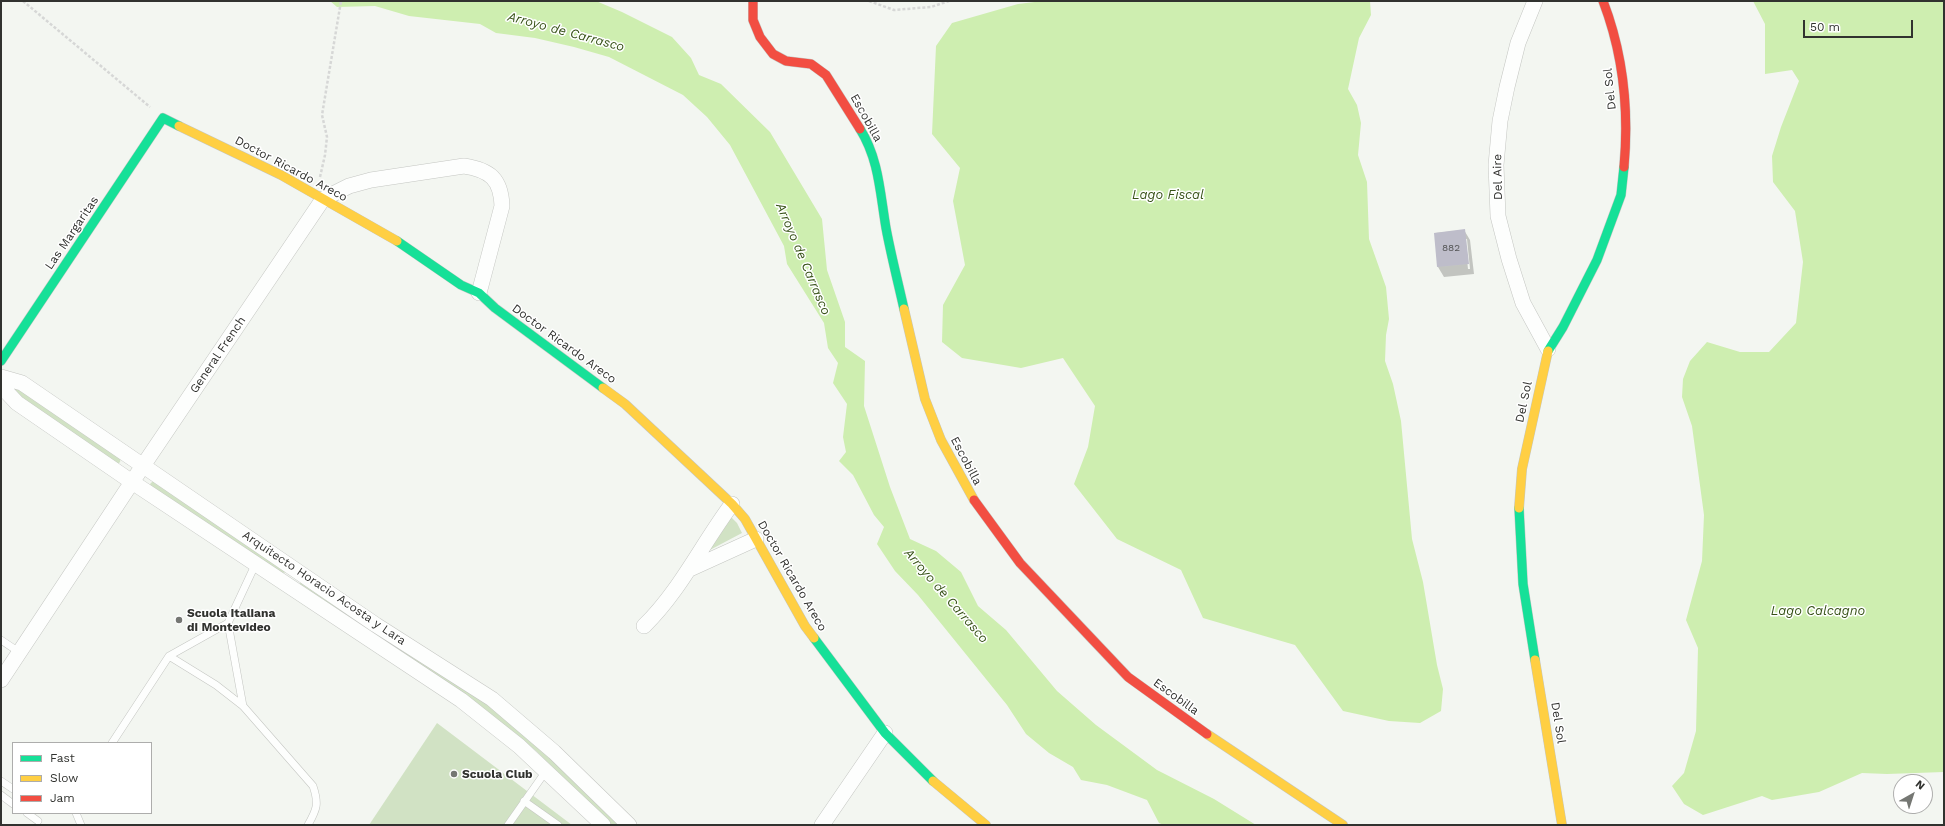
<!DOCTYPE html>
<style>
body{margin:0}
#map{position:relative;width:1945px;height:826px;overflow:hidden;background:#f3f6f1;font-family:"Work Sans",sans-serif}
canvas{display:block}
.frame{position:absolute;inset:0;border:2px solid #31322f;pointer-events:none}
.legend{position:absolute;left:12px;top:742px;width:140px;height:72px;box-sizing:border-box;background:#fff;border:1px solid #adadac;margin:0;padding:5px 7px;list-style:none;font-size:12px;color:#31322f}
.legend li{display:flex;align-items:center;gap:8px;height:20px}
.legend b{width:20px;border:1px solid #adadac}
.north{position:absolute;left:1893px;top:774px;width:40px;height:40px;box-sizing:border-box;background:#fff;border:1px solid #adadac;border-radius:50%;rotate:39deg;font-size:11px;font-weight:700;line-height:16px;text-align:center;color:#31322f}
.north::after{content:'';display:block;margin:auto;width:14px;height:18px;background:#757773;clip-path:polygon(50% 0,100% 100%,50% 72%,0 100%)}
.scale{position:absolute;left:1803px;top:20px;width:110px;height:18px;box-sizing:border-box;border:2px solid #31322f;border-top:0;padding-left:5px;font-size:12px;line-height:14px;white-space:nowrap;color:#31322f;-webkit-text-stroke:3px #fff;paint-order:stroke}
</style>
<div id="map">
<canvas width="1945" height="826"></canvas>
<div class="frame"></div>
<ul class="legend">
<li><b style="height:5px;background:#16e098"></b>Fast</li>
<li><b style="height:5px;background:#ffcf43"></b>Slow</li>
<li><b style="height:5px;background:#f24e42"></b>Jam</li>
</ul>
<div class="north">N</div>
<div class="scale">50 m</div>
</div>
<script>
const g = document.querySelector('canvas').getContext('2d');
g.lineJoin = 'round';
function paint(path, color) {
  g.fillStyle = color;
  g.fill(path, 'evenodd');
}
function strokePath(path, color, width, dash) {
  g.strokeStyle = color;
  g.lineWidth = width;
  g.lineCap = dash ? 'butt' : 'round';
  g.setLineDash(dash || []);
  g.stroke(path);
}
function write(font, color, halo, rows, align = 'center') {
  g.font = font + ' "Work Sans",sans-serif';
  g.lineWidth = 3;
  g.setLineDash([]);
  g.textBaseline = 'middle';
  g.strokeStyle = halo;
  g.fillStyle = color;
  for (const [text, x, y, turn = 0] of rows) {
    g.save();
    g.translate(x, y);
    g.rotate((+turn || 0) * Math.PI / 180);
    g.textAlign = isNaN(turn) ? turn : align;
    if (halo) g.strokeText(text, 0, 0);
    g.fillText(text, 0, 0);
    g.restore();
  }
}
const green = new Path2D(`
 M11 384 121 457 120 462 118 464 14 393Z
 M153 481 287 572 282 573 151 487 150 484Z
 M730 516 737 523 742 533 706 552Z
 M300 580 467 689 517 726 622 825H611L536 751 487 711 300 585Z
 M437 723 572 825H369Z`);
const water = new Path2D(`
 M330 1H596L622 12 672 37 691 58 699 75 721 84 770 132 822 219 827 270 845 322V347L865 361 864 406 890 487 910 539 936 551 961 572 978 606 1006 630 1057 691 1096 725 1157 770 1214 799 1256 825H1164L1159 823 1147 800 1107 785 1081 780 1073 767 1049 753 1026 734 1007 705 918 595 895 571 877 544 884 527 874 515 853 475 839 461 846 452 843 437 847 404 833 383 838 363 828 348 824 323 787 264 784 246 730 145 707 117 683 95 609 57 574 47 535 38 496 33 480 24 409 16 375 6 337 7Z
 M1043 1H1370L1371 15 1359 38 1348 89 1357 105 1361 123 1358 155 1367 182 1369 239 1386 287 1389 319 1386 335 1385 361 1393 384 1401 421 1412 539 1423 582 1437 665 1443 689 1441 711 1420 723 1389 721 1343 711 1295 645 1203 618 1181 570 1117 539 1074 484 1088 447 1095 406 1063 358 1021 368 962 358 942 342 943 305 965 265 953 201 960 168 932 134 936 46 952 23 1018 4Z
 M1753 1H1944V772L1887 774 1862 773 1819 792 1772 800 1762 796 1703 815 1684 804 1672 786 1684 773 1696 731 1698 648 1686 620 1702 561 1704 515 1692 426 1682 397 1683 379 1690 361 1707 342 1740 352H1769L1796 323 1803 262 1795 211 1773 182 1772 156 1781 127 1799 81 1792 70 1765 74V24Z`);
const shadow = new Path2D(`
 M1464 230 1470 240 1474 274 1444 277 1438 267 1435 233ZM1465 239H1467L1470 269H1468Z`);
const building = new Path2D(`
 M1465 229 1469 264 1437 267 1434 233Z`);
const path = new Path2D(`
 M23 1 150 107
 M869 1 894 10 931 7 949 1
 M320 177 325 155 327 137 322 115 341 1`);
const lane = new Path2D(`
 M228 623 243 706
 M1 640 19 652
 M169 656 216 685 243 706 313 786C319 804 317 809 308 825
 M112 743 169 656 228 623 256 563
 M1 781 13 789
 M1 795 13 804
 M524 801 558 825
 M27 813 38 821
 M76 813 81 825
 M508 825 546 771`);
const street = new Path2D(`
 M1535 1 1518 43 1507 87 1500 121 1496 165 1498 216 1509 259 1523 303 1548 349
 M1 377 22 383 376 625 492 699 554 752 629 825
 M1 386 17 403 132 482 461 700 519 746 603 825
 M690 569 756 539
 M644 626C680 591 702 544 732 504
 M1 680 132 482 323 199 349 186 371 180 464 166C490 170 501 179 502 206L479 293
 M822 825 885 733`);
const fast = new Path2D(`
 M860 129C879 159 880 193 886 228 891 255 898 282 904 309
 M397 241 461 285 479 293 495 308 603 388
 M1548 351 1563 327 1597 260 1621 195 1624 167
 M1 361 163 118 179 126
 M1519 508 1523 584 1535 660
 M814 638 885 733 933 781`);
const slow = new Path2D(`
 M179 126 281 175 397 241
 M904 309 925 399 941 440 974 500
 M603 388 625 404 732 504 745 519 805 626 814 638
 M1519 508 1522 469 1548 351
 M1535 660 1562 825
 M1207 734 1343 825
 M933 781 986 825`);
const jam = new Path2D(`
 M753 1V20L760 37 773 54 786 61 811 64 826 75 860 129
 M1603 1C1623 53 1629 111 1624 167
 M974 500 1020 563 1128 677 1207 734`);
const markers = [
 [179,620,4,"#757773"],
 [454,774,4,"#757773"]
];
const numberNames = [
 ["882",1451,248]
];
const streetNames = [
 ["Del Sol",1610,89,-96],
 ["Escobilla",866,118,61],
 ["Doctor Ricardo Areco",291,169,28],
 ["Del Aire",1498,177,-91],
 ["Las Margaritas",72,233,-56],
 ["Doctor Ricardo Areco",564,344,36],
 ["General French",218,355,-56],
 ["Del Sol",1524,402,-78],
 ["Escobilla",966,461,62],
 ["Doctor Ricardo Areco",792,576,60],
 ["Arquitecto Horacio Acosta y Lara",324,588,34],
 ["Escobilla",1176,697,36],
 ["Del Sol",1558,723,81]
];
const poiNames = [
 ["Scuola Italiana",187,613],
 ["di Montevideo",187,627],
 ["Scuola Club",462,774]
];
const waterNames = [
 ["Arroyo de Carrasco",566,32,15],
 ["Lago Fiscal",1168,195],
 ["Arroyo de Carrasco",803,259,67],
 ["Arroyo de Carrasco",946,596,49],
 ["Lago Calcagno",1818,611]
];
paint(green, '#d1e2c4');
paint(water, '#ceeeb0');
paint(shadow, '#0003');
paint(building, '#bebdca');
strokePath(lane, '#c4c6c2', 8);
strokePath(street, '#c4c6c2', 16);
strokePath(fast, '#c4c6c2', 10);
strokePath(slow, '#c4c6c2', 10);
strokePath(jam, '#c4c6c2', 10);
strokePath(path, '#d6d7d6', 2.5, [3, 2]);
strokePath(lane, '#fdfefd', 7);
strokePath(street, '#fdfefd', 15);
strokePath(fast, '#16e098', 9);
strokePath(slow, '#ffcf43', 9);
strokePath(jam, '#f24e42', 9);
for (const [x, y, r, color] of markers) {
  const dot = new Path2D();
  dot.arc(x, y, r, 0, 2 * Math.PI);
  g.fillStyle = color;
  g.fill(dot);
  strokePath(dot, '#fff', 1.5);
}
write('10px', '#545556', null, numberNames);
write('12px', '#31322f', '#fff', streetNames);
write('bold 12px', '#31322f', '#fff', poiNames, 'left');
write('italic 13px', '#375217', '#fff', waterNames);
</script>
